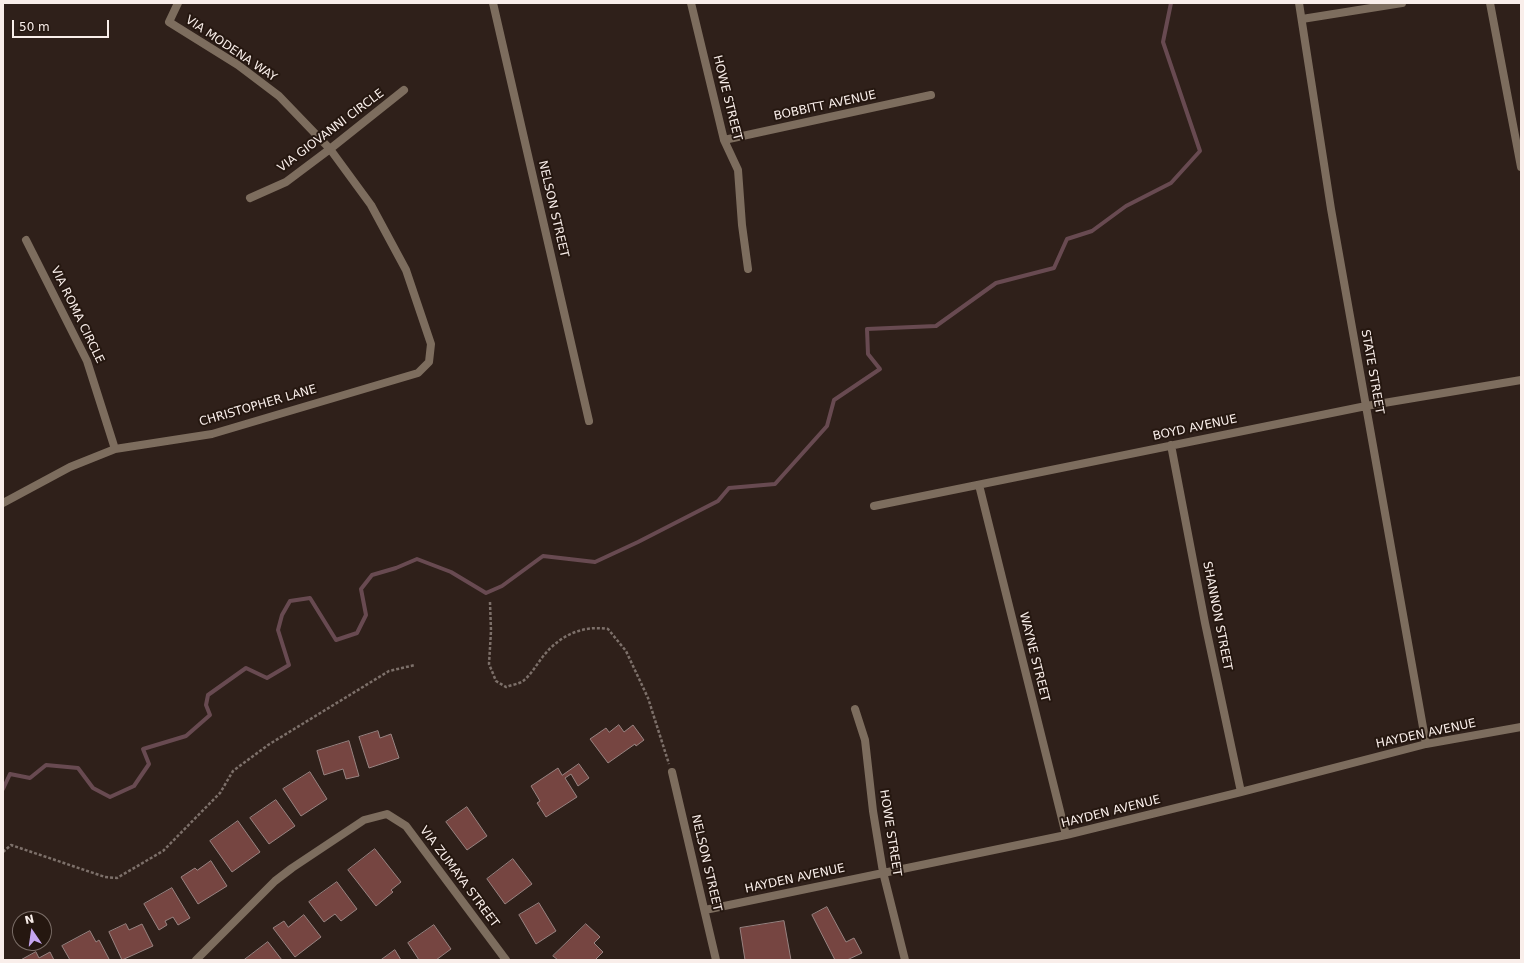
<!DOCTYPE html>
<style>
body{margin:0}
#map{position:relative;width:1524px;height:963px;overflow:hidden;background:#2f201a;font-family:"DejaVu Sans",sans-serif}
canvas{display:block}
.frame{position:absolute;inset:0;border:4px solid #f9eeea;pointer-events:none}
.north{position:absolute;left:12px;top:911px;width:40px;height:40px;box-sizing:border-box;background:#251710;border:1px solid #7a6d67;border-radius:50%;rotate:347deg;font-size:11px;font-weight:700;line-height:16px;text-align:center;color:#f9eeea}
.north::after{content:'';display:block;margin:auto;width:14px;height:18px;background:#c6a6f0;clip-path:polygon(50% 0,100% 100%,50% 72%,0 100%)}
.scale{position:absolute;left:12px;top:20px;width:97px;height:18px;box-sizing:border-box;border:2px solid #f9eeea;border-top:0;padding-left:5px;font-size:12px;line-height:14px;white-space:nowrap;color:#f9eeea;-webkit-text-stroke:3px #251710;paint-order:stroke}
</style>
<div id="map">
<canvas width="1524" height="963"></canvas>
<div class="frame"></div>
<div class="north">N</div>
<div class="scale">50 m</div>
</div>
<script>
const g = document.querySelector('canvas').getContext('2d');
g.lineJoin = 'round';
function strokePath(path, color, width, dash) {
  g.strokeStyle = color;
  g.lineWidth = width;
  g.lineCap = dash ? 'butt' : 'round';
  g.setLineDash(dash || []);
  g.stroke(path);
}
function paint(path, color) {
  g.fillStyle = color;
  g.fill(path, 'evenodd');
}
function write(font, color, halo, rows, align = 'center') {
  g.font = font + ' "DejaVu Sans",sans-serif';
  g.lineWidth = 4;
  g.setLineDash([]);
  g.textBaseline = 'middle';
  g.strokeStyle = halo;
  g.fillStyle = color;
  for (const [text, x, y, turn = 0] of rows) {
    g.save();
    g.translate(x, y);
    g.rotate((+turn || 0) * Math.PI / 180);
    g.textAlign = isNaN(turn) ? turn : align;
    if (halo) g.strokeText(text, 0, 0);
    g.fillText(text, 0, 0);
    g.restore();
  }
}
const stream = new Path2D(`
 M3 789 10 774 30 778 46 765 78 768 93 788 110 797 134 786 149 764 143 749 186 736 210 715 206 705 208 695 246 668 267 678 289 665 278 630 282 615 290 601 310 598 336 640 357 633 366 615 361 589 372 575 396 568 417 559 451 572 486 593 502 586 543 556 595 562 638 542 718 501 729 488 775 484 827 426 834 400 880 369 868 354 867 329 936 326 996 283 1054 268 1067 239 1092 231 1126 206 1171 183 1200 151 1163 42 1171 3`);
const building = new Path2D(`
 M619 725 624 732 633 725 644 740 636 746 635 744 608 763 590 739 606 728 609 732Z
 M378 731 380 738 391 734 399 758 369 768 359 737Z
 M349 741 359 776 346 779 343 769 324 775 317 751Z
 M579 764 589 778 578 786 571 774 565 778 577 797 546 817 537 803 540 801 531 786 558 768 562 775Z
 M310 772 327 799 301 816 283 789Z
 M276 800 295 826 269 844 250 818Z
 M467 807 487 836 467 850 446 822Z
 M238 821 260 852 232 872 210 841Z
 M375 849 401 882 391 890 393 892 376 906 348 870Z
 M513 859 532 884 505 904 487 879Z
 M211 861 227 886 198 904 181 877 195 868 197 870Z
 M337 882 357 909 341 921 335 914 324 922 309 902Z
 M172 888 190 918 178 925 173 917 165 921 167 925 159 930 144 904Z
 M539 903 556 931 536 944 519 915Z
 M827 907 846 942 854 938 862 953 847 960H835L812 915Z
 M304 915 321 937 295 957 273 928 284 921 288 927Z
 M784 921 791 960H745L740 928Z
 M126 924 129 930 142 924 153 946 122 960 109 932Z
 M586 924 600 937 594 943 603 952 595 960H558L553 956Z
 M434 925 451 949 436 960H419L408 943Z
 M90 931 96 942 99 940 109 959 107 960H70L62 946Z
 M268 942 282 960H244Z
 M395 950 401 960H381Z
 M36 952 39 958 50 952 54 960H21Z`);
const path = new Path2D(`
 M490 602 491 631 489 664 496 681 506 687C511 685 519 684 523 681 532 674 538 662 545 654 561 635 583 625 608 629L626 651 648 698 669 764
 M3 852 11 845 105 877 117 878 163 851 220 793 233 771 268 745 389 671 415 665`);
const street = new Path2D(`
 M493 3 589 421
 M691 3 724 140 738 170 742 225 748 269
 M1299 3 1331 209 1426 744
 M1490 3 1521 167
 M1302 19 1402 3
 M724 140 931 95
 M250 198 286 182 330 149 404 90
 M26 240 87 361 115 449
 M1171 445 1205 623 1241 792
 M979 485 1066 835
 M3 503 70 467 115 449 212 434 418 373 429 362 431 344 406 270 371 205 330 149 279 96 238 65 169 22 178 3
 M874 506 1366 406 1521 380
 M855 709 865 740 873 811 883 872 905 960
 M672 772 716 960
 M705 910 1066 835 1241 792 1426 744 1521 727
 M196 960 275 881 292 868 364 820 387 814 406 826 506 960`);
const streetNames = [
 ["VIA MODENA WAY",231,49,34],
 ["HOWE STREET",727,98,76],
 ["BOBBITT AVENUE",825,106,-12],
 ["VIA GIOVANNI CIRCLE",331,131,-37],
 ["NELSON STREET",553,209,77],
 ["VIA ROMA CIRCLE",77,315,64],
 ["STATE STREET",1372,372,80],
 ["CHRISTOPHER LANE",258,406,-16],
 ["BOYD AVENUE",1195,428,-12],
 ["SHANNON STREET",1217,616,79],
 ["WAYNE STREET",1034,657,76],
 ["HAYDEN AVENUE",1426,734,-12],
 ["HAYDEN AVENUE",1111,812,-14],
 ["HOWE STREET",890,833,81],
 ["NELSON STREET",706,863,77],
 ["VIA ZUMAYA STREET",459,877,53],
 ["HAYDEN AVENUE",795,879,-12]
];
strokePath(stream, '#684a51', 4);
paint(building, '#764541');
strokePath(building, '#988381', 1);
strokePath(path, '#7d706a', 2.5, [3, 2]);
strokePath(street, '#7d6d5e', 8);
write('12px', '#f9eeea', '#251710', streetNames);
</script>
